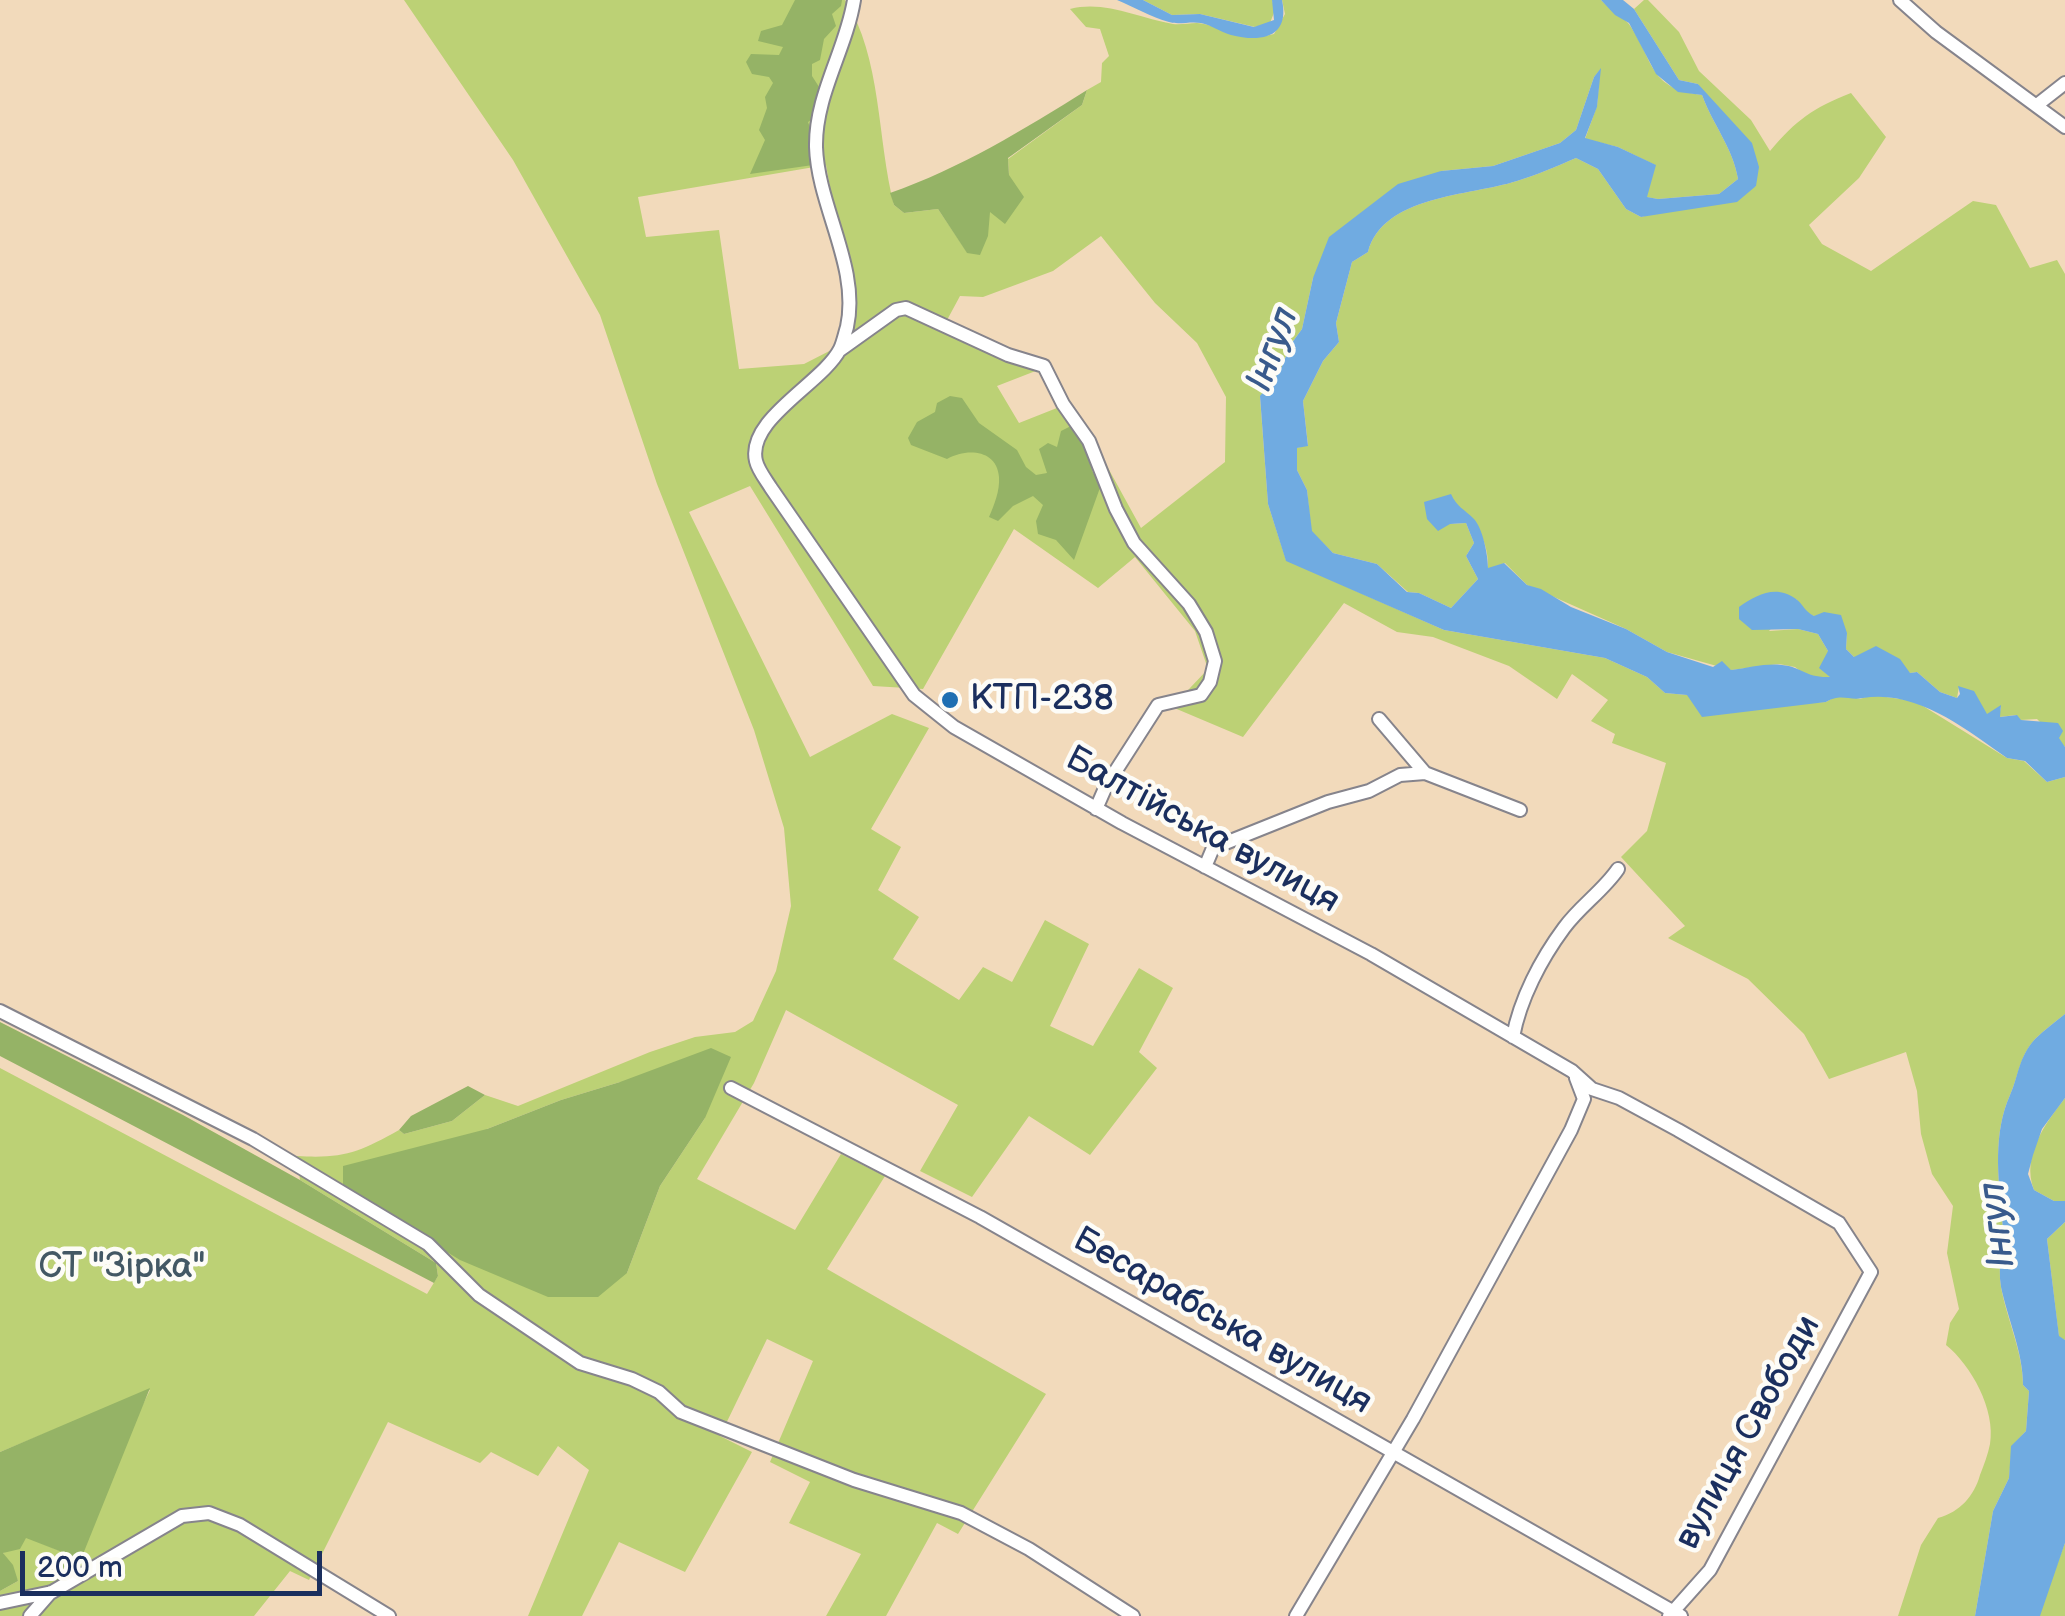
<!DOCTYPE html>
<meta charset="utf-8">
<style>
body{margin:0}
#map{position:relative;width:2065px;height:1616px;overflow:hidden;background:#f2dabb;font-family:"Balsamiq Sans",sans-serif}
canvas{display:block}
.scale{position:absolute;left:20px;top:1551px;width:302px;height:45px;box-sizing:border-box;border:5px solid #1b2f5e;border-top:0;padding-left:12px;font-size:30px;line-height:35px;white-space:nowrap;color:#1b2f5e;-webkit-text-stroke:8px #fdfcf7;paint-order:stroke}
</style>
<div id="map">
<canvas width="2065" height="1616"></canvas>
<div class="scale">200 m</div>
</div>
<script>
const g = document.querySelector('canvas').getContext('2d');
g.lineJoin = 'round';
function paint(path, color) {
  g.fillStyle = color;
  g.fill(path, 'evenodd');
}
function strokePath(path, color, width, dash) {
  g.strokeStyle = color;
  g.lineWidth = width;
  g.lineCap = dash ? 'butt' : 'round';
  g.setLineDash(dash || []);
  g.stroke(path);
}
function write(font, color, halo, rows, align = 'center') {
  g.font = font + ' "Balsamiq Sans",sans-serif';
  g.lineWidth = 9;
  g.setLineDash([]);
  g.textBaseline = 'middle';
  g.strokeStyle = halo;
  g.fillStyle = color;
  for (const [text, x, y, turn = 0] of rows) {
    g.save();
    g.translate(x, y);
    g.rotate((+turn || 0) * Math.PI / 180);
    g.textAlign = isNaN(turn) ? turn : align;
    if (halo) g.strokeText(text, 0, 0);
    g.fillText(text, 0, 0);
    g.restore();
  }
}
const green = new Path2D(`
 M404 0H845C882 57 877 140 894 205L904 213 938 209 967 252 1009 175 1008 159 1082 105 1087 90 1101 82 1102 63 1109 56 1100 29 1086 27 1070 9C1105 0 1138 18 1173 24 1181 25 1189 23 1197 23 1227 26 1238 44 1274 34L1285 14 1282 0H1601C1609 9 1625 17 1631 27 1655 64 1649 88 1702 95 1713 125 1733 148 1738 179L1719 194 1658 199 1646 197 1655 165 1618 147 1585 139 1597 106 1600 70 1594 77 1576 130 1560 143 1493 166 1441 171 1313 278 1302 329 1291 344 1280 371 1260 397 1268 504 1286 560 1444 630 1605 658 1647 677 1665 693 1787 704 1826 702 1836 696 1846 695 1860 699 1872 695 1915 701 2007 758 2024 761 2047 782 2065 777V1014C2055 1022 2044 1030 2035 1039 2019 1057 2019 1075 2010 1095 1993 1133 1998 1177 2002 1217 2005 1240 1997 1264 2001 1287 2007 1320 2023 1352 2023 1385L2029 1391 2026 1431 2012 1446 2009 1478 1993 1511 1975 1616H1898L1921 1545 1938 1518C1960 1512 1974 1496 1980 1475 1984 1465 1988 1454 1990 1444 1996 1410 1971 1365 1946 1345L1950 1323 1959 1309 1947 1253 1953 1206 1932 1174 1921 1134 1917 1091 1906 1052 1829 1079 1804 1034 1748 979 1668 938 1685 926 1621 857 1647 831 1666 763 1612 743 1615 734 1591 721 1608 700 1572 674 1557 699 1509 666 1433 637 1397 632 1344 603 1243 737 1172 707 1208 669 1195 631 1135 557 1098 588 1014 529 923 689 873 686 750 486 689 512 810 757 892 714 929 728 871 829 901 847 878 890 919 917 893 959 959 1000 983 967 1012 982 1045 920 1089 944 1050 1026 1093 1046 1139 968 1173 988 1139 1052 1157 1068 1090 1155 1029 1116 972 1197 920 1171 958 1105 786 1010 754 1083 697 1179 795 1230 841 1154 885 1176 827 1269 1046 1394 958 1534 937 1523 886 1616H826L861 1554 789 1523 810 1482 770 1462 813 1361 767 1339 720 1436 752 1452 685 1572 619 1542 582 1616H528L589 1470 558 1446 538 1476 491 1452 480 1463 388 1422 309 1580 290 1571 254 1616H0V1591L18 1581 3 1553 26 1537 63 1552 55 1581 150 1390 0 1452V1068L427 1294 438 1276 436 1263 300 1180 297 1156C343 1159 360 1152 399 1130L404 1134 452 1121 485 1095 518 1106 650 1052 695 1037 735 1032 753 1021 776 971 791 906 784 828 754 730 657 484 600 315 513 160ZM826 165 853 316 847 342 804 364 739 369 719 230 646 237 638 197ZM1101 236 1155 303 1197 343 1226 397 1225 462 1141 528 1091 437 1067 404 1019 423 997 386 1051 365 946 322 960 296 983 297 1053 271ZM620 1082 705 1118 660 1186 627 1273 487 1129 561 1100Z
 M1143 0H1272L1275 10 1270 23 1255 27 1200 14 1172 15Z
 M1644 0H1648L1679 32 1699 71 1751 120 1770 151C1796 120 1813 108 1851 93L1886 137 1859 178 1809 225 1822 244 1871 271 1973 201 1996 205 2030 268 2057 260 2065 274V747L2037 719 2020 720 2016 715 1999 717 2001 707 1987 715 1959 687 1957 698 1940 692 1917 672 1910 673 1854 657 1846 649 1847 633 1804 611 1796 599 1769 631 1798 629 1818 634 1828 651 1832 677 1809 678 1795 667 1779 664 1731 670 1667 652 1626 629 1527 585 1505 563 1488 569C1489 542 1477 522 1457 507L1450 524 1466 523 1474 543 1466 556 1478 579 1451 608 1419 593 1408 592 1377 564 1333 553 1311 531 1307 490 1297 470V448L1308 445 1303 401 1323 361 1339 342 1336 323 1352 262 1368 252C1383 195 1470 196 1517 181 1537 175 1557 166 1576 158L1598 169 1626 209 1641 217 1756 186 1698 84 1679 80 1634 9Z
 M2065 1098V1201H2054L2034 1190C2021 1156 2045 1124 2065 1098Z
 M2065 1222V1340L2059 1337 2047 1239Z
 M2065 1543V1616H2040V1609Z`);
const forest = new Path2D(`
 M795 0H842L841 6 832 14 836 26 824 39 820 60 812 64V76L821 90 815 117 808 122 814 139 813 165 750 174 765 140 759 130 767 108 765 97 773 83 769 77 752 74 746 62 751 54 779 55 783 47 758 41 761 31 782 25Z
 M1087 90 1082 105 1008 158 1009 175 1024 197 1005 224 990 212 988 236 980 255 967 253 938 209 904 213 894 205 890 193C961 168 1023 130 1087 90Z
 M950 396 962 398 979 423 1017 450 1026 467 1036 475 1047 473 1039 449 1048 443 1057 447 1061 431 1071 426 1089 450 1092 471 1101 485 1074 560 1056 540 1038 534 1036 521 1043 505 1033 496 1013 506 998 521 989 517C994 505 1000 491 999 477 997 449 966 448 947 459L911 445 908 438 917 422 935 412 937 403Z
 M0 1022 183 1115 300 1180 436 1263 438 1276 434 1283 0 1056Z
 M711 1048 731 1057 705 1118 660 1186 627 1273 598 1297H548L460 1260 343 1188V1166L487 1129 561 1100 620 1082Z
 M468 1086 485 1095 452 1121 404 1134 399 1130 411 1116Z
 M150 1388 77 1569 56 1581 49 1575 62 1552 26 1538 20 1549 3 1553 13 1565 18 1581 0 1591V1452Z`);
const water = new Path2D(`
 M1117 0H1143L1172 15 1200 14 1254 27 1274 20 1272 0H1282C1290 37 1262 43 1231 35 1221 32 1211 25 1201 23 1190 21 1179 25 1169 22 1151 17 1134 7 1117 0Z
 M1601 0H1623L1634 9 1679 80 1698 84 1752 143 1759 167 1756 186 1737 202 1641 217 1626 209 1598 169 1576 158C1557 166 1537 175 1517 181 1470 196 1383 195 1368 252L1352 262 1336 323 1339 342 1323 361 1303 401 1308 446 1297 448V470L1307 490 1312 531 1333 553 1377 564 1407 592 1419 593 1451 608 1478 579 1466 556 1474 543 1466 523 1450 524 1438 531 1427 519 1424 502 1451 494C1457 507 1464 509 1474 519 1483 529 1488 555 1488 568L1504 563 1527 585 1541 589 1571 607 1626 629 1667 652 1713 667 1722 661 1731 670C1748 668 1766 663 1782 665 1803 667 1805 678 1830 677L1819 668 1828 651 1818 634 1798 629 1752 630 1739 619V607C1756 595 1776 584 1796 599 1804 605 1804 611 1814 616L1824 612 1841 615 1847 633 1846 649 1854 657 1876 646 1900 659 1910 673 1917 672 1940 692 1957 698 1960 694 1958 686 1974 691 1987 714 2001 705 2000 717 2017 715 2021 720 2058 723 2063 731 2059 738 2065 747V777L2047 782 2025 761 2007 758C1966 729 1916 689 1863 698 1849 701 1841 693 1826 702L1702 717 1687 695 1665 693 1647 677 1605 658 1444 630 1286 561 1268 504 1260 396 1280 371 1291 344 1302 329 1313 278 1329 237 1398 184 1441 171 1493 166 1560 143 1576 130 1594 77 1601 68 1597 107 1585 138 1618 147 1656 165 1647 197 1658 199 1719 194 1738 179C1733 148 1713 125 1702 95L1678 92 1656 74 1629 23 1615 15Z
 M2065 1014V1098L2042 1129 2033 1155 2028 1174 2034 1190 2054 1201H2065V1222L2047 1239 2059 1336 2065 1340V1543L2040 1616H1975L1993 1511 2009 1478 2011 1446 2026 1431 2029 1391 2023 1385C2023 1352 2008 1320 2001 1287 1997 1265 2005 1240 2002 1217 1998 1177 1993 1133 2010 1095 2019 1075 2018 1058 2035 1039 2044 1030 2055 1022 2065 1014Z`);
const street = new Path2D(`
 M854 0C846 50 815 95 816 147 818 207 860 267 847 327 845 333 843 343 840 349 823 383 746 419 756 461 758 470 766 480 771 488L914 695 954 727 1122 823 1371 954 1572 1071 1592 1089 1619 1098 1678 1130 1839 1223 1871 1272 1710 1570 1669 1616
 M1900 0 1936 32 2065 127
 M2037 105 2065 83
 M840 350 896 310 906 308 1008 355 1044 366 1063 404 1089 441 1116 509 1134 543 1189 604 1206 632 1215 661 1210 682 1201 695 1158 705 1106 786 1096 809
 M1379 719 1425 773 1520 810
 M1205 867 1213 848 1328 802 1369 791 1400 775 1425 773
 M0 1011 253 1139 428 1244 479 1295 580 1363 632 1379 659 1392 681 1412 854 1480 961 1513 1029 1549 1133 1616
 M1513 1037C1520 999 1541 959 1564 928 1580 906 1603 891 1618 869
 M731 1088 980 1217 1681 1616
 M0 1603 52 1592 182 1516 209 1513 240 1525 389 1616
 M30 1616 51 1592
 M1296 1616 1413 1419 1571 1130 1584 1099 1576 1078`);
const markers = [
 [950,700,10,"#1f6fb2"]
];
const poiNames = [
 ["КТП-238",970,700]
];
const streetNames = [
 ["Балтійська вулиця",1202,831,29],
 ["Бесарабська вулиця",1222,1322,30],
 ["вулиця Свободи",1749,1433,-61]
];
const parkNames = [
 ["СТ \"Зірка\"",122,1268]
];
const waterNames = [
 ["Інгул",1274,350,-70],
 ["Інгул",1999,1225,-97]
];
paint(green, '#bcd175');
paint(forest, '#95b366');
paint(water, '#70abe1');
strokePath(street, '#86848c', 16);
strokePath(street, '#fff', 12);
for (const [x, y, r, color] of markers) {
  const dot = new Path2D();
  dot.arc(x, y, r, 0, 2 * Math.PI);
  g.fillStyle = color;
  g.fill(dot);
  strokePath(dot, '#fdfcf7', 4);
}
write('35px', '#1b2f5e', '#fdfcf7', poiNames, 'left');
write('35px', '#1b2f5e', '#fdfcf7', streetNames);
write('35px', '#435864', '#fdfcf7', parkNames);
write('italic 38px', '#395a8c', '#fdfcf7', waterNames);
</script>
